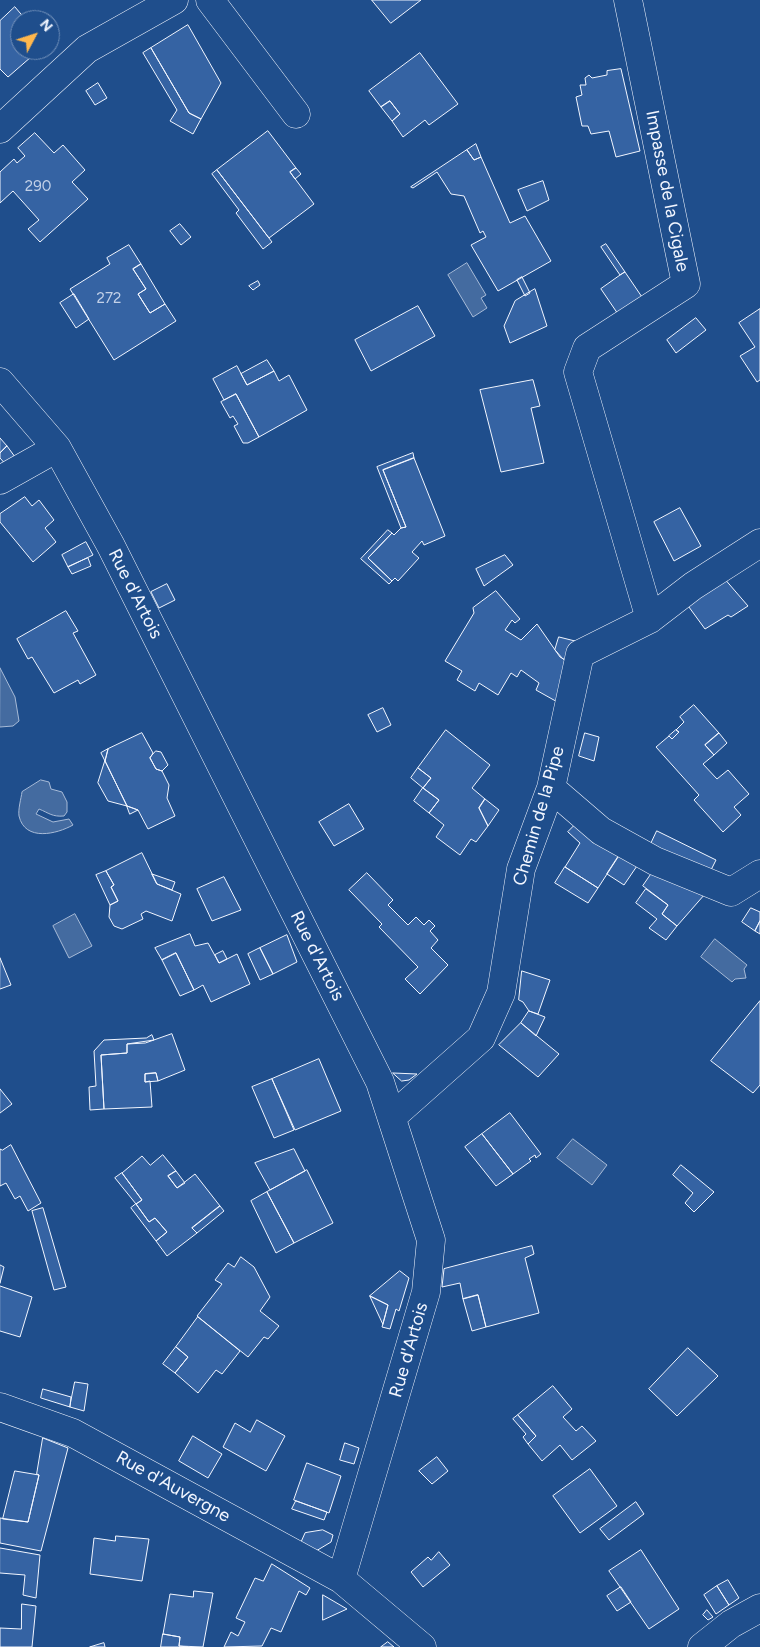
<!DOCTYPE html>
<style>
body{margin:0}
#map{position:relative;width:760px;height:1647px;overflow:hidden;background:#1f4e8c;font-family:Figtree,sans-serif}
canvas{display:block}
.north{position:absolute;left:10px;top:10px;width:50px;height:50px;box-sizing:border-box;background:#1f4e8c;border:1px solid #7391ba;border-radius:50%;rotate:50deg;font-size:14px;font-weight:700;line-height:20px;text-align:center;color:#f2f6ff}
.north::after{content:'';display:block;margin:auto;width:18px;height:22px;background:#ffb74d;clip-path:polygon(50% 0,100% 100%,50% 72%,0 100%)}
</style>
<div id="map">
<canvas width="760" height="1647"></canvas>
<div class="north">N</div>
</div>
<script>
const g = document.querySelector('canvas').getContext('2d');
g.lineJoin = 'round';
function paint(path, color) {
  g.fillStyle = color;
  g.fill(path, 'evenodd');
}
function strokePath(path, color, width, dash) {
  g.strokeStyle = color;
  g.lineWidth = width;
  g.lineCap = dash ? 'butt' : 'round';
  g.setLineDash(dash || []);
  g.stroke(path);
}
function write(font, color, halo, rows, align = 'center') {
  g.font = font + ' Figtree,sans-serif';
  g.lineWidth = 4;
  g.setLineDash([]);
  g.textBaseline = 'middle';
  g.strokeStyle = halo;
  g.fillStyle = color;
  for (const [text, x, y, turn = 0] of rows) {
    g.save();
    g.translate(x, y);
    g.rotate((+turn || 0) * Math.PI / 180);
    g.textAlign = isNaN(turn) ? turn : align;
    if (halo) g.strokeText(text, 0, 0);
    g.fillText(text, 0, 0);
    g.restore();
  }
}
const water = new Path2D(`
 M467 263 486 295 481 298 487 308 473 317 448 275Z
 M0 668 15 697 19 721 13 726 0 727Z
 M41 780 49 782 51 789 62 792 67 802V812L64 816C52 817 49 813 39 809L36 814 53 822 69 819 73 825C57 834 25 842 19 816 18 809 21 799 22 792Z
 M75 914 92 946 69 958 53 926Z
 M715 939 747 965 744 969 746 978 735 979 732 982 701 957Z
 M573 1139 607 1165 592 1185 557 1158Z`);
const building = new Path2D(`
 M372 0H421L391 23Z
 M15 7 26 20H20V50H39L8 77 0 69V21Z
 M188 25 221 83 201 119 189 113 151 48Z
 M151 48 189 113 201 119 193 134 170 121 177 110 143 53Z
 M420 53 458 104 429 125 425 120 403 137 392 121 400 114 390 101 381 107 369 91Z
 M621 69 640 151 616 157 609 131 591 134 588 126H582L576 97 582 95 580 85H586L585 78 589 75 592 78 607 75V71Z
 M98 83 107 98 95 105 86 91Z
 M390 101 400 114 392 121 381 107Z
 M268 131 296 168 290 172 314 204 269 238 217 170Z
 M35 133 54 153 63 145 85 170 72 182 88 199 40 242 28 229 39 220 13 191 0 203V172L14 159 17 163 25 156 18 148Z
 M476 144 481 157 474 160 467 150Z
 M467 150 474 160 481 157 510 223 525 216 551 261 498 291 471 245 486 237 483 231 480 233 464 196 451 194 437 172 413 188 411 187Z
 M296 168 301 174 295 179 290 172Z
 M217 170 272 242 263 249 236 213 239 210 212 174Z
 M543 181 549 200 527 211 518 190Z
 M180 224 191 237 181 245 170 231Z
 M606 244 625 272 620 275 601 247Z
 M129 245 141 264 133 269 146 289 138 294 150 313 165 304 176 321 114 360 70 289 110 264 107 258Z
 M141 264 165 304 150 313 138 294 146 289 133 269Z
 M625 272 644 300 620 317 601 289Z
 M522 277 530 293 525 296 517 280Z
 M258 281 260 285 253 290 249 286Z
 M535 289 547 326 510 343 504 326 515 301Z
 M74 294 89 319 76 328 60 303Z
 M418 306 435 336 371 371 355 340Z
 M760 309V380L757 382 740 356 755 347 739 323Z
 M696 318 706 330 676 353 667 340Z
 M267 360 274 371 247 385 241 374Z
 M237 366 247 385 274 371 279 381 289 375 307 410 259 437 236 394 224 400 213 379Z
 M533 380 540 406 531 408 544 463 501 472 480 390Z
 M236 394 259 437 248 443H243L234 426 238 424 233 416 230 418 221 402Z
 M0 438 7 446 0 453Z
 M7 446 18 461 8 467 0 458V453Z
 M413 453 414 458 383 470 406 527 401 528 377 467Z
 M414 458 445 536 424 545 422 541 412 552 419 558 398 581 395 578 392 581 368 558 392 533 394 535 401 528 406 527 383 470Z
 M25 497 32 506 39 500 54 520 45 528 56 542 33 562 0 522V514Z
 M680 508 701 546 674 561 654 522Z
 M388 530 392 533 368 558 392 581 389 584 361 559Z
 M86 542 93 555 68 567 62 555Z
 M505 555 513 565 484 586 476 569Z
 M88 558 91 566 72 574 68 567Z
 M723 577 748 606 731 617 728 615 705 629 686 603Z
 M167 584 175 600 159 608 151 592Z
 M496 591 520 619 515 623 512 620 505 630 521 640 537 624 560 657 565 660 561 704 536 690 539 683 521 670 517 677 511 673 498 695 479 683 475 691 457 680 462 671 445 661 474 613 473 608Z
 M66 611 78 631 73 633 96 675 80 684 78 680 54 693 32 657 28 659 17 639Z
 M559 637 575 641 571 661 563 659 555 650Z
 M694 705 719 733 705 745 714 755 703 764 717 779 728 770 749 794 734 807 741 815 723 832 694 800 699 795 656 747 669 736 672 739 679 732 676 730 684 722 680 717Z
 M383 708 391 725 377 732 368 715Z
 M446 730 490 765 472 788 485 799 479 808 488 826 476 842 471 839 460 855 436 837 444 825 429 813 439 800 423 788 431 778 418 768Z
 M676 730 679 732 672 739 669 736Z
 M142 733 153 753 150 758 156 769 162 771 169 785 167 798 175 816 148 829 138 810 127 806 105 761 108 749Z
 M585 733 599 737 594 761 579 756Z
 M719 733 727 743 714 755 705 745Z
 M108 749 105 761 101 753Z
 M156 751 161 752 168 765 162 771 156 769 150 758Z
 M105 761 127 806 108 801 98 783Z
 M418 768 431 778 423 788 411 778Z
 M423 788 439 800 429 813 414 801Z
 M485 799 499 810 488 826 479 808Z
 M349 804 364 829 334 846 319 822Z
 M127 806 138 810 130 814Z
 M577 823 620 854 598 888 565 867 580 843 568 832Z
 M657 831 716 860 708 876 649 848Z
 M142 853 157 884 181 894 172 921 146 911 141 914 143 919 122 929 114 926 109 917 110 905 118 901 111 887 114 885 106 871Z
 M620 854 639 863 624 885 607 874Z
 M565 867 598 888 588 903 555 883Z
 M654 870 705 894 677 926 662 914 668 905 643 886Z
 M106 871 114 885 111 887 118 901 110 905 96 875Z
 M367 873 393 900 388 905 408 925 416 917 424 925 429 920 435 926 430 931 438 940 431 948 448 965 420 994 405 979 418 967 379 927 382 924 349 890Z
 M152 874 175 882 172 890 157 884Z
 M224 877 241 910 212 921 197 889Z
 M646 889 668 905 662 914 677 926 666 940 649 928 657 919 636 903Z
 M751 908 760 912V921L755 931 742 922Z
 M760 921V934L755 931Z
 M190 934 195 946 208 943 219 963 237 954 250 984 211 1002 203 985 194 990 176 953 162 960 155 948Z
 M287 935 297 962 273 974 260 948Z
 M260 948 273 974 260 980 248 954Z
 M223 951 227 959 219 963 215 955Z
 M176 953 194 990 180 996 162 960Z
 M0 958 11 985 0 989Z
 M522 971 550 980 538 1014 529 1011 523 1002 519 1000Z
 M760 1001V1085L753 1093 711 1061Z
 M529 1011 545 1017 536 1036 521 1023Z
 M521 1023 559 1054 538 1077 499 1045Z
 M172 1034 185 1070 158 1081 156 1073 145 1074V1082L150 1081 152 1107 104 1109 101 1055 127 1053V1044L145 1043Z
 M152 1035 154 1040 127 1044V1053L101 1055 104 1109 90 1110 89 1087 96 1086 94 1051 104 1040 146 1038Z
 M319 1059 341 1111 295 1130 272 1079Z
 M156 1073 158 1081 145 1082V1074Z
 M393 1073 417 1074 409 1080 402 1081Z
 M272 1079 294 1130 274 1138 252 1087Z
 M0 1089 12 1104 0 1113Z
 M510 1113 541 1154 536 1158 535 1155 529 1159 531 1161 513 1174 482 1134Z
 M482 1134 513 1174 496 1186 465 1147Z
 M11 1145 41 1203 28 1211 20 1196 15 1199 6 1183 0 1186V1149L2 1150Z
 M294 1149 305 1171 270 1190 255 1163Z
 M163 1155 176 1171 168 1176 177 1188 195 1174 220 1206 192 1228 197 1233 167 1256 156 1241 167 1232 155 1218 149 1222 136 1204 142 1200 122 1173 142 1156 150 1165Z
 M681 1165 714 1192 694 1212 685 1203 693 1193 673 1175Z
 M307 1170 333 1223 294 1243 267 1192Z
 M176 1171 185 1183 177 1188 168 1176Z
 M122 1173 142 1200 136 1204 115 1178Z
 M267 1192 294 1243 276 1253 251 1201Z
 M136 1204 149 1222 155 1218 167 1232 156 1241 131 1208Z
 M220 1206 224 1211 197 1233 192 1228Z
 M43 1208 66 1287 54 1290 32 1211Z
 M532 1246 534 1254 525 1258 539 1313 486 1327 478 1295 463 1299 460 1283 442 1287 444 1269Z
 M241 1257 254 1267 270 1297 260 1311 279 1326 268 1339 264 1337 248 1357 197 1316 222 1284 215 1280 228 1263 234 1267Z
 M0 1265 4 1267 0 1283Z
 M400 1271 409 1278 399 1311 396 1309 390 1329 382 1327 388 1305 370 1296Z
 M0 1286 32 1297 20 1337 0 1331Z
 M478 1295 486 1327 472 1331 463 1299Z
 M370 1296 388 1305 383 1324Z
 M198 1317 240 1351 222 1374 216 1370 198 1393 175 1373 188 1357 176 1347Z
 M176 1347 188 1357 175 1373 163 1364Z
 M688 1348 718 1376 677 1416 649 1389Z
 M75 1382 88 1384 84 1411 70 1407Z
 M553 1386 572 1409 563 1417 576 1431 582 1426 596 1441 572 1460 560 1445 542 1461 528 1444 536 1436 518 1415Z
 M43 1389 71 1397 70 1407 41 1398Z
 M518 1415 536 1436 528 1444 523 1437 526 1434 513 1419Z
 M257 1420 285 1436 266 1471 223 1447 235 1423 250 1432Z
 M193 1436 222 1454 208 1478 179 1461Z
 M43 1438 68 1448 41 1551 0 1543V1518L28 1522 39 1475 37 1474Z
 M345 1443 359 1448 354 1464 340 1460Z
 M437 1457 448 1471 432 1484 419 1471Z
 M307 1463 341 1476 329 1513 294 1500Z
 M590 1469 617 1506 580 1533 553 1496Z
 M15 1471 39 1475 28 1522 3 1519Z
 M296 1501 327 1512 324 1520 292 1509Z
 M636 1502 644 1514 609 1540 600 1529Z
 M323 1530 333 1535 331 1542 316 1551 301 1542 305 1533Z
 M116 1536 149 1539 142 1581 90 1574 94 1538 115 1541Z
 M0 1548 40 1555 36 1598 23 1595 25 1575 0 1573Z
 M641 1550 679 1609 649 1629 609 1571Z
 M439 1552 450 1565 423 1587 411 1572 428 1557 431 1560Z
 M272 1564 310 1588 306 1595 299 1591 281 1632 271 1628 262 1646 224 1647 231 1632 238 1636 245 1622 236 1618 255 1578 263 1581Z
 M728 1580 739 1598 729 1605 717 1586Z
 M717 1586 729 1605 716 1614 704 1595Z
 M621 1587 631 1602 617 1611 607 1596Z
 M194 1591 213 1593 203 1647 179 1646 180 1637 163 1634 170 1594 193 1597Z
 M323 1595 347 1609 323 1620Z
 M22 1604 36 1606 32 1647H0V1628L21 1629Z
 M707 1610 713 1617 708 1620 703 1615Z
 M163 1634 180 1637 179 1646 188 1647H161Z
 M388 1642 394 1647H381Z
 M104 1643 105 1647H90Z`);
const minor = new Path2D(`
 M210 0 296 114
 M628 0 686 284 587 348 578 372 650 619
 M0 129 87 49 174 0
 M0 382 57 448 111 546 380 1082 431 1240 426 1292 341 1579
 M0 480 57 448
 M551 788 601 831 655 861 731 892 760 874
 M393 1116 481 1038 501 993 521 869 551 788 580 654 650 619 693 586 760 543
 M0 1407 73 1433 341 1579 422 1647
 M702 1647 731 1624 760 1608`);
const numberNames = [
 ["290",38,187],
 ["272",109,299]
];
const streetNames = [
 ["Impasse de la Cigale",667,191,79],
 ["Rue d'Artois",135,594,63],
 ["Chemin de la Pipe",539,816,-74],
 ["Rue d'Artois",317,956,63],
 ["Rue d'Artois",409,1350,-74],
 ["Rue d'Auvergne",173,1487,29]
];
paint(water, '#446ba0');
strokePath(water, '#a8bbd7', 1);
paint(building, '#3563a3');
strokePath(building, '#f2f6ff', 1);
strokePath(minor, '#f2f6ff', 29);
strokePath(minor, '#1f4e8c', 28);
write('15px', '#c3d1e8', null, numberNames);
write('18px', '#f2f6ff', '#1f4e8c', streetNames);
</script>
